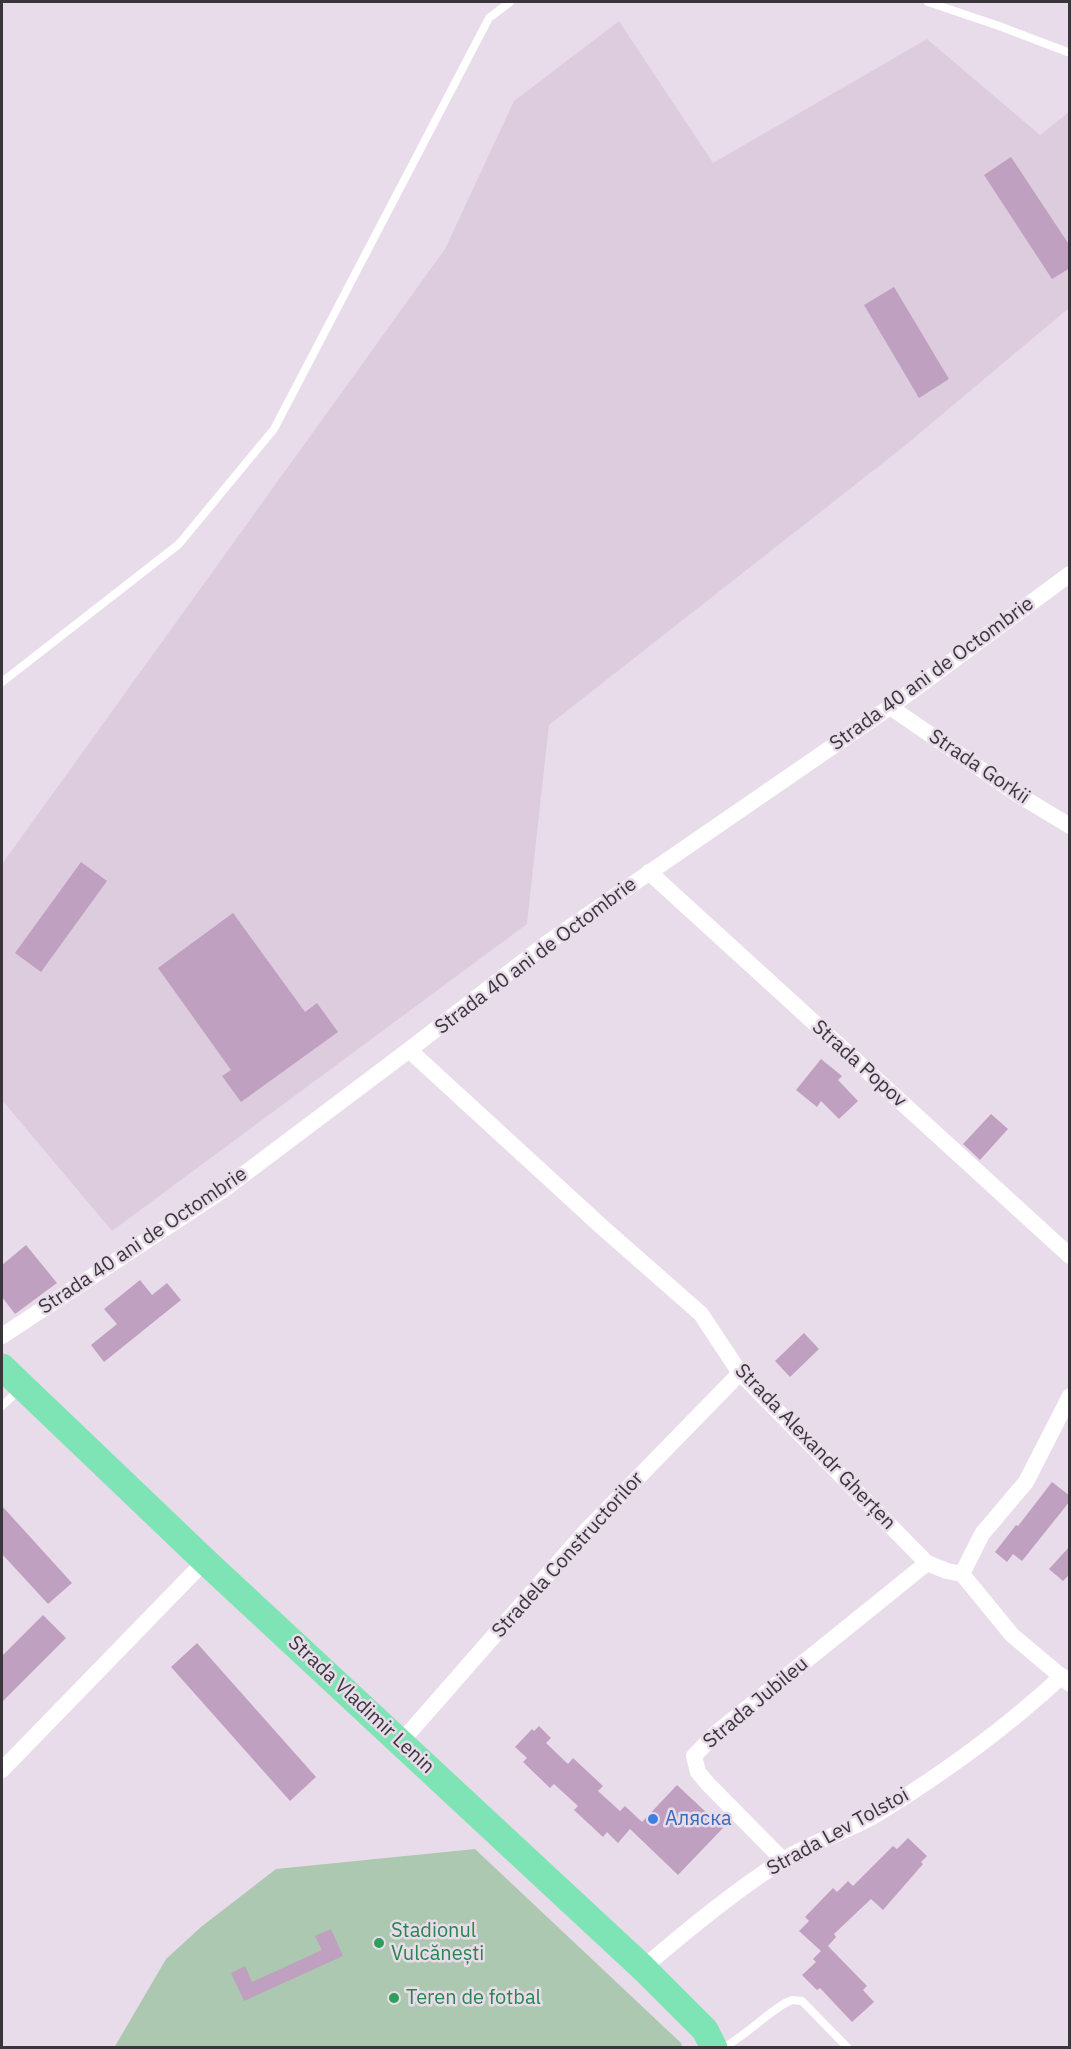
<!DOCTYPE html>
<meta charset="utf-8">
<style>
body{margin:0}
#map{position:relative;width:1071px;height:2049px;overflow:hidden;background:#e9dcea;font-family:"IBM Plex Sans",sans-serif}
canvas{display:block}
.frame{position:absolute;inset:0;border:3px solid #3a353b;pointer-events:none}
</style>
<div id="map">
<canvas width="1071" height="2049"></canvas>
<div class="frame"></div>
</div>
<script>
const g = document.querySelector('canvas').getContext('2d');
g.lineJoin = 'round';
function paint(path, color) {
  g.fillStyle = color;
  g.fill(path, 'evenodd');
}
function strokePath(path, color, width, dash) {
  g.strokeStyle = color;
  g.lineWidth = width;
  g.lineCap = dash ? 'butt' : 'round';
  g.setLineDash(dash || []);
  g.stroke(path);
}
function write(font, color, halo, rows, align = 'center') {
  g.font = font + ' "IBM Plex Sans",sans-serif';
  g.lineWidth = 5;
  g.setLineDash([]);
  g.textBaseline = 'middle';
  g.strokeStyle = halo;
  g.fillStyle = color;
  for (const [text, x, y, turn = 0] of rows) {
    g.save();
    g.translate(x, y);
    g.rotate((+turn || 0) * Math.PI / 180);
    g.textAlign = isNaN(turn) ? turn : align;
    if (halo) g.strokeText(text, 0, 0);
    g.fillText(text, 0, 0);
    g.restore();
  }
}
const built = new Path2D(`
 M619 21 713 163 927 39 1040 135 1069 112V308L902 448 549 725 527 924 112 1231 2 1100V864L445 249 514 101Z`);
const green = new Path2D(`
 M475 1849 681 2043 682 2047 114 2048 166 1959 201 1927 276 1869Z`);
const building = new Path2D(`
 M1011 157 1070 246V268L1052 279 984 175Z
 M894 287 949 379 919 398 864 305Z
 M81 862 107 881 41 972 15 953Z
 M233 913 305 1012 317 1003 338 1032 241 1102 222 1076 231 1070 158 968Z
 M821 1059 842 1076 838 1080 858 1101 839 1119 821 1101 817 1107 796 1090Z
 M991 1114 1008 1129 980 1160 963 1144Z
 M26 1245 57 1283 15 1314 2 1297V1265Z
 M140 1280 152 1295 167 1283 181 1300 104 1362 91 1345 117 1324 104 1309Z
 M804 1333 819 1349 790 1377 775 1361Z
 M1052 1482 1070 1496V1501L1022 1561 1013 1554 1007 1562 995 1552 1016 1525 1018 1526Z
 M2 1506 72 1583 48 1604 2 1554Z
 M1070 1546V1574L1063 1581 1049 1569Z
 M43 1615 66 1638 2 1702V1656Z
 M197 1643 316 1777 290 1801 171 1667Z
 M539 1726 551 1738 546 1743 568 1764 573 1758 603 1786 598 1791 620 1811 625 1806 642 1822 677 1785 723 1828 678 1875 630 1829 618 1843 607 1832 603 1837 574 1810 578 1806 554 1784 550 1788 523 1762 527 1758 515 1747 532 1729 534 1731Z
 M908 1838 927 1856 921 1862 923 1864 883 1910 871 1899 834 1934 836 1937 828 1946 867 1986 863 1990 874 2002 852 2022 820 1988 817 1990 802 1975 816 1962 813 1959 821 1951 799 1931 809 1921 805 1917 833 1888 837 1892 848 1881 853 1886 893 1846 897 1849Z
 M331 1929 343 1956 244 2001 231 1973 245 1966 252 1982 322 1950 315 1936Z`);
const lane = new Path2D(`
 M928 2 999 26 1070 53
 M2 682 179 544 274 429 489 18 510 2
 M2 1406 19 1390
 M722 2048C743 2039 777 2003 793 2000 796 2000 799 2001 802 2001L848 2048`);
const street = new Path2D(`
 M890 707 1017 794 1070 826
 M649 872 1070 1256
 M409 1050 602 1227 701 1314 740 1373 927 1563 947 1571 962 1574 1012 1635 1070 1684
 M2 1336 223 1190 409 1050 547 943 890 707 1070 574
 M962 1574 982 1534 1026 1482 1070 1396
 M401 1742 585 1532 740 1373
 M2 1770 205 1561
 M783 1860 708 1784 698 1772 694 1756 715 1734 927 1563
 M643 1968C687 1930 732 1893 780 1862 811 1842 848 1832 879 1813 944 1773 1006 1728 1062 1676`);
const primary = new Path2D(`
 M2 1367 205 1561 643 1968 705 2030 714 2048`);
const markers = [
 [653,1819,6,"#3f7fe0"],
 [379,1943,6,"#2e9e5b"],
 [394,1998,6,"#2e9e5b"]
];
const streetNames = [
 ["Strada 40 ani de Octombrie",932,674,-36],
 ["Strada Gorkii",979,767,34],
 ["Strada 40 ani de Octombrie",536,956,-37],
 ["Strada Popov",859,1064,42],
 ["Strada 40 ani de Octombrie",143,1241,-34],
 ["Strada Alexandr Gherțen",815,1447,46],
 ["Stradela Constructorilor",568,1555,-48],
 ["Strada Jubileu",756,1703,-40],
 ["Strada Vladimir Lenin",361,1705,43],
 ["Strada Lev Tolstoi",838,1832,-29]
];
const shopNames = [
 ["Аляска",665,1819]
];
const leisureNames = [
 ["Stadionul",391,1931],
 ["Vulcănești",391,1954],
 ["Teren de fotbal",406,1998]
];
paint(built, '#dcd');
paint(green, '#acc8b0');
paint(building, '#c0a0c1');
strokePath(lane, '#fff', 8);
strokePath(street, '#fff', 16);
strokePath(primary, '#7fe4b5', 27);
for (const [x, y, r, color] of markers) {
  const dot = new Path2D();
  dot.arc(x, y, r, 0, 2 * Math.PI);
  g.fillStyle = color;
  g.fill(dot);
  strokePath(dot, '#e9dcea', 2);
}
write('20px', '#3a353b', '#e9dcea', streetNames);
write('20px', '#366cbe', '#e9dcea', shopNames, 'left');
write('20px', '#27864d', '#e9dcea', leisureNames, 'left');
</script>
